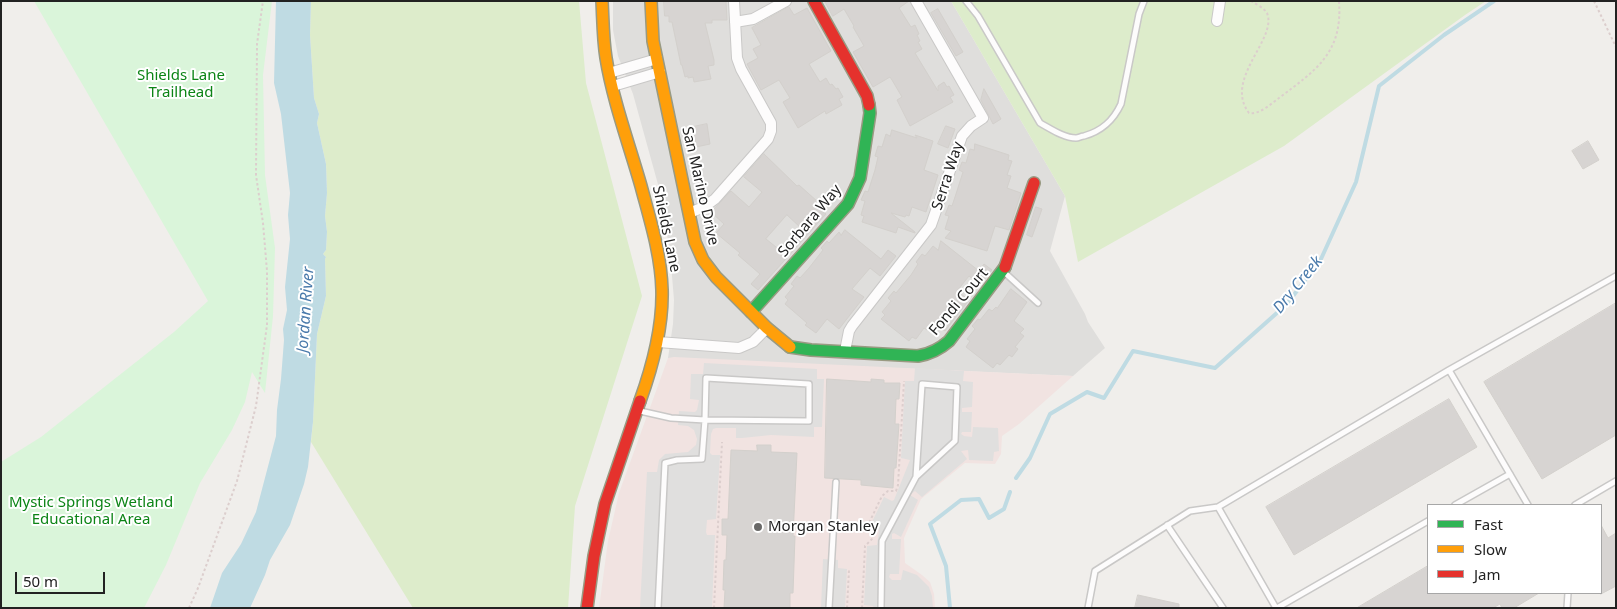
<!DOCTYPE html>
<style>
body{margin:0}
#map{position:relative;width:1617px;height:609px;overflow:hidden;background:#f0eeeb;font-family:"Noto Sans",sans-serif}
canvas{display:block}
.frame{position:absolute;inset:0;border:2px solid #222;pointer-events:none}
.legend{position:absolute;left:1427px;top:504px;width:175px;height:90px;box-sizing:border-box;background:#fff;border:1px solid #a7a7a7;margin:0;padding:6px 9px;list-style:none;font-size:15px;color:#222}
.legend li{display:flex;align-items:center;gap:10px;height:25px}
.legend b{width:25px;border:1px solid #a7a7a7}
.scale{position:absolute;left:15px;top:572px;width:90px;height:22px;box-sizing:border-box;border:2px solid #222;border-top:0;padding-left:6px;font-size:15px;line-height:18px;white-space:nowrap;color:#222;-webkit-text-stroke:4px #fff;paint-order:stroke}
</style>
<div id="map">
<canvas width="1617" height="609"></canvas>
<div class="frame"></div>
<ul class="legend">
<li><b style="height:6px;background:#30b455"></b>Fast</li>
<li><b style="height:6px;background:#ff9f0a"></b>Slow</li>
<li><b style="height:6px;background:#e5322d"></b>Jam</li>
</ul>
<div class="scale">50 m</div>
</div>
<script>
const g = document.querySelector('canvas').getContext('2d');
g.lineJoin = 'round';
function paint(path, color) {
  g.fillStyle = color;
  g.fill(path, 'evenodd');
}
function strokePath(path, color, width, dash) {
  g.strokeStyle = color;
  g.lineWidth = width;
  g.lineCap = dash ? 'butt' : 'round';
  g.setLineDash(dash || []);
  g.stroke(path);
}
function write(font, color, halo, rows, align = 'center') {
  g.font = font + ' "Noto Sans",sans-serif';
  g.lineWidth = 4;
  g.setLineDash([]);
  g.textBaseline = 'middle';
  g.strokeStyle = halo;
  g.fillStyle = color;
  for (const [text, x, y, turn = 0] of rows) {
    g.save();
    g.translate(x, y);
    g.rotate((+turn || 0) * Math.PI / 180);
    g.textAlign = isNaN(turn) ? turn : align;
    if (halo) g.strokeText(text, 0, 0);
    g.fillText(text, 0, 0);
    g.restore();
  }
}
const residential = new Path2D(`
 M613 1H951L1065 196 1050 251 1085 314 1088 322 1105 348 1073 376 668 358 673 324 674 300 670 252 659 188 633 94 618 56 613 30Z`);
const commercial = new Path2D(`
 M668 358 674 357 1073 376 1019 424 1002 436 1001 454 995 464 965 463 921 499 904 538 905 563 922 575 930 582 934 594 935 608H599L608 541 619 493Z`);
const grass = new Path2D(`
 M311 1H579L586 83 642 296 575 506 568 608H413L311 442 313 422 317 334 326 296 325 259 326 257 323 254 326 250 327 232 325 216 327 193 326 164 317 123 319 114 314 98 310 35Z
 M951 1H1486L1465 15 1284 146 1078 262 1065 196Z`);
const park = new Path2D(`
 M34 1H272L263 75 265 175 275 248 273 316 265 393 252 372 245 402 232 430 200 483 166 565 144 608H1V462L41 437 174 332 208 301Z`);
const parking = new Path2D(`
 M704 363 817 369V379H824L822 427H814V437L771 435 742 438H736V428H716L713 429 711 434 710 453 712 455H720L716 519 707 520 706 532 707 535H715L712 608H640L647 472H657L659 460 665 454 688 452 696 445 697 439 694 430 688 426 678 425 679 411 695 412 697 410 699 400 690 399 691 374H703Z
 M915 368 964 371 963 381 973 382 972 407 962 408V412H972L971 432H962L961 434 964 436 972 437 973 427 998 428 999 451 994 452 993 461 969 460 968 450 961 451 967 459 922 497 915 491 910 495 918 500 901 537 894 533 892 534V539H901L899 574H890L889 577 892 580H901L903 570 917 575 929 587 932 596 933 608H874L873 606 864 605 867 546 877 545 879 530 871 524 884 497 892 501 894 500 910 460 901 458 905 381H914Z
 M823 559 838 560V568L847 569 845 608H821Z`);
const water = new Path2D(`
 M276 1H311L310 35 314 98 319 114 317 123 326 164 327 193 325 216 327 232 326 250 323 254 326 257 325 259 326 296 317 334 313 422 308 467 304 484 290 525 270 560 265 575 250 608H210L222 573 241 544 256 512 276 436 277 410 281 379 284 340 283 329 287 310 285 287 290 239 288 215 290 193 281 114 274 83Z`);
const stream = new Path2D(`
 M1016 478 1030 458 1050 414 1087 392 1104 398 1133 351 1215 368 1287 304 1321 259 1356 182 1379 86 1444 35 1494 1
 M950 608 946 566 930 524 961 500 979 499 989 518 1004 509 1010 492`);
const building = new Path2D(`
 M664 1H726L727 20H712V23H705L714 60V65L708 66 711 79 694 82 693 77 688 78V76L685 77 682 65H681L672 22H669V16H665Z
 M825 1H909L899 8 911 27 915 25 919 34 917 35 920 41 918 42 922 49 915 53 938 91V86L944 82 947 87 949 86 954 95 950 97 953 102 910 126 897 100 902 97 892 80 890 77 873 87 853 52 864 46 853 27 854 26 844 9 833 16Z
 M789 7 794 15 807 8 831 51 809 64 820 82 826 78 830 85 832 84 836 89 838 88 843 97 839 99 842 105 826 114 825 111 798 128 783 102 790 98 779 80 761 90 747 64 758 58 753 49 761 45 752 28Z
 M938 9 963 52 956 56 931 13Z
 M984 89 1001 119 993 124 981 100Z
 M707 124 710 144 696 147 693 127Z
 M946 126 955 129 948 148 938 144Z
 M892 130 917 138 915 135 933 141 924 170 938 175 926 212 912 207 909 216 906 215 905 217 891 213 915 232V233L898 227 896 233 862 222 864 216 861 215 865 201 861 200 865 191 868 192 875 170 878 157 875 156 878 146 882 147 886 134 890 136Z
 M1588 141 1599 160 1583 169 1572 151Z
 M975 144 1009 155 1008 160 1012 161 1007 175 1011 176 1007 188 1021 193 1009 230 995 226 987 251 945 238 951 231 945 229 949 216 945 215 949 205 952 206 956 194 963 172 959 170 962 162 966 163 970 149 974 150Z
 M764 154 797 186 799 185 827 210 817 207 826 214 758 290 751 284 760 274 738 255 740 253 716 233 724 224 711 212 731 191 749 207 762 192 744 177ZM787 215 801 228 781 251 766 239Z
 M1036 207 1042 209 1032 237 1027 235Z
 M845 230 881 259 888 250 896 256 880 276 870 268 852 289 864 297 839 329 827 319 816 333 805 325 807 323 785 304 788 300 785 297 794 286 791 284 797 276 800 278 809 268 823 250 821 248 827 241 829 243 839 232 841 235Z
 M941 241 979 271 984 264 992 270 980 285 969 276 957 291 969 300 945 331 933 322 927 330 924 328 916 339 912 337 909 341 881 319 885 315 882 312 891 301 888 298 894 291 896 293 911 275 918 264 916 262 922 254 925 256 933 246 938 250Z
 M1011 289 1027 302 1014 321 1024 329 1020 333 1024 336 1015 347 1018 349 1012 357 1009 355 1000 365 997 363 993 368 966 347 970 341 967 339 975 329 972 326 978 319 980 320 989 309 992 311 996 307 997 308Z
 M1616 303V435L1542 479 1484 382Z
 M827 379 871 382V379L884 380V383H900L899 399H896L895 424H899L896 468H894L893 488 861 485V480L825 478Z
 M1449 399 1477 447 1294 555 1266 507Z
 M757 445H771V452L797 453 793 536H795L793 593H790V608H724L725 590H723L724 560H726L727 535H722V519H728L731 450 757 451Z
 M1601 525 1608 538 1616 533V586L1601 594Z
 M1428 566V593H1539L1514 608H1502L1500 604 1493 608H1357Z
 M1138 595 1179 604V608H1135Z`);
const path = new Path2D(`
 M1251 1C1256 4 1264 8 1267 13 1278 39 1223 79 1249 113 1259 115 1271 104 1279 98 1316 70 1343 53 1339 1
 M1594 1 1616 47
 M189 608 198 588 237 481 256 406 267 325V271L263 223 256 175 257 44 263 1
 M714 608 722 442
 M847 608 849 570
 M862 608 865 546 873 538V531L869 523 882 496 888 491H896L898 485 904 381`);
const lane = new Path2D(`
 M966 1 978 16 1040 123C1051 129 1064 138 1076 138 1079 138 1081 136 1084 136 1102 131 1113 121 1121 104L1139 14 1144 1
 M1004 272 1038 303
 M1449 370 1528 505
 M706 378 809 384V421L705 420Z
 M640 411 671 418 705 420 702 459 677 460 665 463 658 608
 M1455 505 1510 474
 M1575 505 1616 481
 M1167 525 1223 608
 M829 608 836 482
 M881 608 882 541 916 477 922 384 957 387 955 441 916 477
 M1088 608 1095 571 1190 511 1218 507
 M1276 608 1218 507 1449 370 1616 276
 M1277 608 1428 521
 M1567 608 1568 593`);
const street = new Path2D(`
 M1217 21 1220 1
 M735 22 753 19 786 1
 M609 73 657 59
 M613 86 660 72
 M689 213 704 207 715 199 768 139 771 131V123L741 69 737 58 734 1
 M658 342 739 348 753 342 767 328
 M845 351 849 331 852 326 931 225 962 136 971 126 983 118 916 1`);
const fast = new Path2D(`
 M751 312 848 204 860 178 870 113 869 105
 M790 347 811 350 918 356C930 354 940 349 949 341L1005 267`);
const slow = new Path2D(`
 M602 1C603 20 603 39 606 58 613 101 629 144 641 186 650 220 661 254 662 290 663 328 653 365 640 401
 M651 1 653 41 695 242 703 260 716 277 767 328 790 347`);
const jam = new Path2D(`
 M814 1 867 96 869 105
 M1005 267 1034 183
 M587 608 594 556 605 504 640 401`);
const markers = [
 [758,527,5,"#6a6968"]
];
const parkNames = [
 ["Shields Lane",181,76],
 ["Trailhead",181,93],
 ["Mystic Springs Wetland",91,503],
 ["Educational Area",91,520]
];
const streetNames = [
 ["Serra Way",948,176,-72],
 ["San Marino Drive",700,186,77],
 ["Sorbara Way",810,221,-50],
 ["Shields Lane",666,229,78],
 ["Fondi Court",959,302,-50]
];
const poiNames = [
 ["Morgan Stanley",768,527]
];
const waterNames = [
 ["Dry Creek",1298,285,-51],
 ["Jordan River",306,310,-86]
];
paint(residential, '#dfdedc');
paint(commercial, '#f1e3e1');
paint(grass, '#ddeccb');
paint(park, '#daf5da');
paint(parking, '#e0dfde');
paint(water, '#bfdbe3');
strokePath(stream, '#bfdbe3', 4);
paint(building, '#d7d4d2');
strokePath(building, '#d3d0cc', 1);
strokePath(lane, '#c9c8c7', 8);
strokePath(street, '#c9c8c7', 12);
strokePath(fast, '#999a82', 14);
strokePath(slow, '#999a82', 14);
strokePath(jam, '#999a82', 14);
strokePath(path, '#dccecd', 2, [2.5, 2.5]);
strokePath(lane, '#fdfcfc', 5);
strokePath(street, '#fdfcfc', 10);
strokePath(fast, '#30b455', 11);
strokePath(slow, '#ff9f0a', 11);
strokePath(jam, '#e5322d', 11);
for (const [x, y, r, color] of markers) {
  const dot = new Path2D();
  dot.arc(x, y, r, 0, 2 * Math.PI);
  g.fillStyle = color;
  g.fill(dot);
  strokePath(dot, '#fff', 2);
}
write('15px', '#0c8416', '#fff', parkNames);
write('15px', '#222', '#fff', streetNames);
write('15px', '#222', '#fff', poiNames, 'left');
write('italic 16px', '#4a7aab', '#fff', waterNames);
</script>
